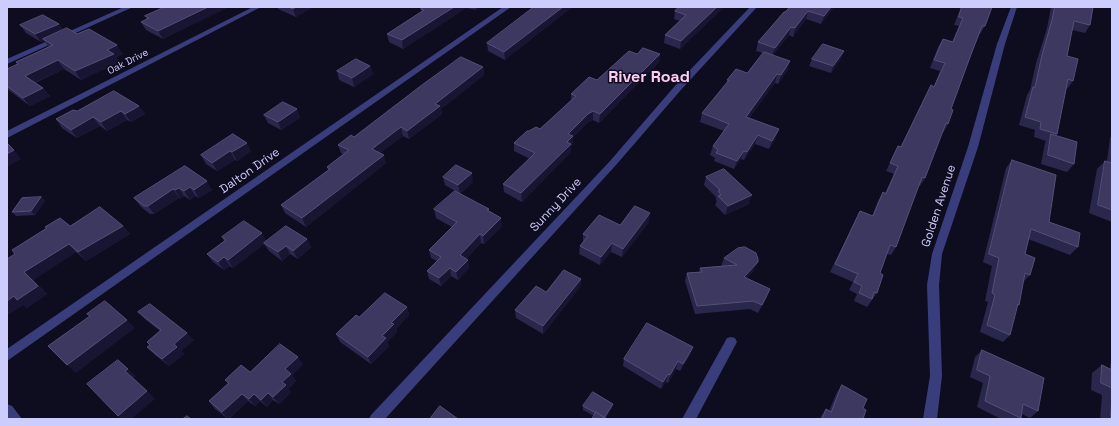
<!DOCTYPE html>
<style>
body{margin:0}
#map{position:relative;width:1119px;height:426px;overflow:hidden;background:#0e0d1f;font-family:"Space Grotesk",sans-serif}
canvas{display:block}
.frame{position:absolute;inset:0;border:8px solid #cdcdfd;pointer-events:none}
</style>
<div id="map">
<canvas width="1119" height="426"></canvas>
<div class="frame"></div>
</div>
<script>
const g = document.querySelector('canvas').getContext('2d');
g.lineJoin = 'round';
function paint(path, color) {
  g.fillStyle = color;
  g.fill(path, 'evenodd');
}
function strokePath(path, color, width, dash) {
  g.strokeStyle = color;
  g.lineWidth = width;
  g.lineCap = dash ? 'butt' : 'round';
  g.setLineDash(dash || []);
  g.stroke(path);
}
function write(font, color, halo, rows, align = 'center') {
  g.font = font + ' "Space Grotesk",sans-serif';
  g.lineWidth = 3;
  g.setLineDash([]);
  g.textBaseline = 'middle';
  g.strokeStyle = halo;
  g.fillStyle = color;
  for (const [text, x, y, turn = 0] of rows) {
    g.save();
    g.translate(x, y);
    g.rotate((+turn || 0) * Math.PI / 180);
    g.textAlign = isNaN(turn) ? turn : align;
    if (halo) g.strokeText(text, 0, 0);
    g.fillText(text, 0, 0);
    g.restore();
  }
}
const minor = new Path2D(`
 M253 7H261L7 138V131Z
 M503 7H511L7 361V349Z
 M750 7H757L680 91 616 165 385 419H369L371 415 610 161 674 87Z
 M1011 7H1017L1005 44 978 147 942 254 939 285 942 376 937 419H923L930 376 927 285 932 254 968 147 997 44Z
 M731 337 735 338 737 342 696 419H682L727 338Z`);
const tertiary = new Path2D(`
 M124 7H133L7 64V59Z
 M7 404 12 406 22 419H7Z`);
const wall = new Path2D(`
 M165 7H228L163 39 146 30 141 22 147 19 145 16Z
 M278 7H313L296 17 278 9Z
 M424 7H481L476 10 466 8 403 49 389 42 387 34 422 12 421 9Z
 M534 7 505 60 488 51 487 43Z
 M679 7H724L680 49 664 43 665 35 680 21 674 19 675 11Z
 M834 7 821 24 806 19 793 37 789 35 773 55 788 69 778 84 775 83 749 118 776 138 769 149 755 144 744 160 741 159 734 169 714 161 715 158 710 155 713 146 724 131 700 122 702 113 727 83V80L747 73 763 53 756 51 758 42 785 12Z
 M961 7H992L985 26 980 34H979L951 109 948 124 943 133 942 132 925 178 920 186H918L896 247 891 255 887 254 880 273 877 293 867 307 854 301 857 294 849 290 853 282 830 272 860 211 872 216 878 201 883 192 885 193 894 174 886 171 898 146 901 147 931 85 934 86 940 71 930 68 938 47 943 39 952 42 959 26 954 25Z
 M1051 7H1093L1090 25 1085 33 1072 30 1067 56 1073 81 1067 89 1066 88 1057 134 1056 136 1074 164 1067 172 1041 164 1045 143 1046 141 1034 137 1035 130 1019 125 1027 95 1030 90 1036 63 1047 28Z
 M59 24 63 30 77 34 123 54 116 57 119 62 81 80 64 69 35 83 43 88 50 96 30 106 7 89V69L17 64 16 62 49 47 44 41 41 42 26 33 20 25Z
 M637 54H660L659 62 599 123 593 120 588 122 573 137V145L571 146V152L522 202 504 192 503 184 530 159 514 151V143L529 131 540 129 571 101V94L597 80Z
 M842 57 831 73 809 66 812 59Z
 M370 66 373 74 354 87 339 80 337 71Z
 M483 67 484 75 441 109 442 114 409 139 403 136 380 153 386 163 306 227 285 213 281 205 328 170 327 167 343 154 341 153 338 145 354 137Z
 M139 106 145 114 131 122 127 120 107 131 100 126 77 138 62 128 56 119 77 111Z
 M297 109 300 118 281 130 268 123 264 115Z
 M233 134 251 151 237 161 235 160 217 171 206 164 201 155Z
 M1112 135V222L1089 213 1097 169 1105 161H1107L1110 138Z
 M1012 160 1049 222 1078 247 1070 255 1028 239 1025 254 1030 275 1023 282 1019 305 1017 307 1010 335 1003 342 980 332 988 302 985 301 992 266 983 262 1006 168Z
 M185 166 212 190 199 198 195 196 190 200 184 196 180 199 179 198 154 214H150L141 207 134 198Z
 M443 177 473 182 460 194 445 185Z
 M706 177 749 204 725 215 715 205 717 201 716 200V197L704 185Z
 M41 197 45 201 35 215 16 216 12 212Z
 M434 209H489V212L502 226 484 244 481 243 466 259 468 260 469 268 458 280 451 276 441 286 429 279 427 271 437 261 431 258 429 250 452 227 436 218Z
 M649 222 622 257 611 252 600 265 579 254 580 246 583 242V234L620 225Z
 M70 226H123L130 234 86 261 76 252 33 280 47 294 27 308 23 305 9 314 7 312V259Z
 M222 237 266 241 307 239 311 247 298 259 290 254 282 261 269 251 264 244 233 268 230 266 224 270 213 262 207 254 224 241Z
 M724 258 754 270 747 278 767 297 758 313 750 309 695 314 685 281 687 273 699 272 700 268 721 266Z
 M581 279 580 287 543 334 516 318 515 310 546 292Z
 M407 307 409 315 396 329 397 332 387 342 389 346 371 364 340 342 336 334 359 317Z
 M138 312 194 340 181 351 184 354 169 366 155 355 147 347 150 345 147 342 160 331 146 320Z
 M693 347 690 355 680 371 676 369 668 383 666 382 661 389 623 366 624 359Z
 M1112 347V419H1100L1102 395 1091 390 1092 373 1102 365 1110 369Z
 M982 350 1038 411 1030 418 1022 414 1021 418 1020 419H1001L977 407 983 383 970 377 975 357Z
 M303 364 292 375 296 381 288 389 291 392 279 404 273 400 267 407 260 401 255 406 248 401 229 419H228L215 409 209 401 228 383 225 380 250 372Z
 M842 385 863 408V419H820L821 416 826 409 829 411 837 392Z
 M613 404 612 408 606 418 594 416 583 410V406Z`);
const shadedWall = new Path2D(`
 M208 7H228L163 39 158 31Z
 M296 7H313L296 17 293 9Z
 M454 7H466V8L403 49 402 40Z
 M475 7H481L476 10Z
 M563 7H573L505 60 504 52Z
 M717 7H724L680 49 681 41Z
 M831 7H834L821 24 824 16Z
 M808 11 806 19 793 37 795 28Z
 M59 24 64 32 43 39 44 41 41 42 35 34Z
 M791 27 789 35 772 56 775 48Z
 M117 45 123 54 116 57 119 62 81 80 75 71 107 50Z
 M844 51 842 57 831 73 833 66Z
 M660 54 659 62 599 123 600 114Z
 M58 60 64 69 31 84 25 76Z
 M790 61 788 69 778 84 781 75Z
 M370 66 373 74 354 87 352 78Z
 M483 67 484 75 441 109 442 114 409 139 407 131 435 104Z
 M777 74 775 83 744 125 746 117Z
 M43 88 50 96 30 106 23 98Z
 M139 106 145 114 131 122 125 114Z
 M297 109 300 118 281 130 278 122Z
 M121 111 127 120 107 131 101 122Z
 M593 111V120L588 122 573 137V145L571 146V152L522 202 521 193 568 134 588 114Z
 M93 117 100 126 77 138 71 130Z
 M401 127 403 136 375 157 372 149Z
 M779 129 776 138 769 149 772 141Z
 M758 135 755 144 744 160 747 152Z
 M247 143 251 151 237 161 232 152Z
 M14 150 21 159 7 167V154Z
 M230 151 235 160 217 171 212 163Z
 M744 151 741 159 734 169 737 161Z
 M384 155 386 163 306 227 302 218Z
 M472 173 473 182 460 194 458 185Z
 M207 181 212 190 199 198 194 190Z
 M190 187 195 196 190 200 184 191Z
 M179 188 184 196 180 199 175 190Z
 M173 189 179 198 154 214 148 206Z
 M752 195 749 204 725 215 728 206Z
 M41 197 45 201 35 215 31 211Z
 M650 213 649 222 622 257 623 249Z
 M501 218 502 226 484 244 483 236Z
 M123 226 130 234 86 261 78 252Z
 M262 233 267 242 233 268 228 260Z
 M480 234 481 243 462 263 460 255Z
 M307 239 311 247 298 259 293 251Z
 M612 243 611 252 600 265 601 257Z
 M69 244 76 252 33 280 24 272Z
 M286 246 290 254 282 261 278 252Z
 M224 257 230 266 224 270 218 262Z
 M468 260 469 268 458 280 456 272Z
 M758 262 754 270 741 285 744 277Z
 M450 268 451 276 441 286 439 278Z
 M581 279 580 287 543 334V326Z
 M38 286 47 294 27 308 23 305 9 314 7 312V301L14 296Z
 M770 289 767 297 758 313Z
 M407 307 409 315 396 329 397 332 387 342 389 346 371 364 368 357 391 323Z
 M127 320 135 328 76 373 67 365Z
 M187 333 194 340 181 351 184 354 169 366 162 359 174 344Z
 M693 347 690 355 680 371 683 364Z
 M298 357 303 364 292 375 296 381 288 389 291 392 279 404 273 397 282 382 285 369Z
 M678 361 676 369 668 383 670 375Z
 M128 369 136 376 134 378 155 399 131 419H122L118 416 125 371Z
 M668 374 666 382 661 389 663 382Z
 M268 393 273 400 267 407 261 400Z
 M242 394 248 401 229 419H228L222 412Z
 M254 394 260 401 255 406 249 399Z
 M613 404 612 408 605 419H604Z`);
const building = new Path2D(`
 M165 7H208L158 31 141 22 149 18 145 16Z
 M289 7H296L293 9Z
 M424 7H454L402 40 387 34 424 10 421 9Z
 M534 7H563L504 52 487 43Z
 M679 7H717L681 41 665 35 686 15 675 11Z
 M790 7H831L824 16 808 11 795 28 791 27 775 48 758 42 784 12H785Z
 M962 7H992L985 26H982L970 57 951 109 953 110 948 124 946 123 925 178 922 177 896 247 890 245 880 273 883 275 877 293 874 292 872 299 859 293 862 286 854 282 858 274 835 264 860 211 873 216 883 192 886 194 898 166 890 163 898 146 901 147 931 85 934 87 945 63 934 60 943 39 953 42 963 18 959 17Z
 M1055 7H1093L1090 25 1074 21 1067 56 1078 59 1073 81 1068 79 1057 134 1040 129 1041 122 1025 117 1033 87H1035L1042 55 1052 20Z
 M43 15 59 24 35 34 20 25Z
 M67 28 77 34 89 29 117 45 107 50 114 54 75 71 58 60 25 76 43 88 23 98 7 86V69L18 64 16 62 53 45 43 39Z
 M823 44 844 51 833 66 812 59Z
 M643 48 660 54 600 114 593 111 588 114 568 134 573 136 567 142 571 144 521 193 503 184 535 153 514 143 527 131H529L536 127 540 129 576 96 571 94 589 77 597 80 629 51 637 54Z
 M764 52 790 61 781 75 777 74 746 117 779 129 772 141 758 135 747 152 744 151 737 161 716 153 718 150 713 146 729 124 702 113 729 80H727L736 69 747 73Z
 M461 57 483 67 435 104 440 106 407 131 401 127 372 149 384 155 302 218 281 205 330 169 327 167 349 150 338 145 351 135 354 137 422 85Z
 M356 59 370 66 352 78 337 71Z
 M114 91 139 106 125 114 121 111 101 122 93 117 71 130 56 119 73 110 77 111Z
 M283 102 297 109 278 122 264 115Z
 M233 134 247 143 232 152 230 151 212 163 201 155Z
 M1051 134 1077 142 1074 164 1048 155Z
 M7 143 14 150 7 154Z
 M1012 160 1056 175 1049 222 1080 233 1078 247 1031 229 1025 254 1035 258 1030 275 1025 273 1019 305 1018 304 1010 335 987 325 995 295 992 293 999 258 989 254Z
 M1105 161 1112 163V210L1098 205Z
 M456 165 472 173 458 185 443 177Z
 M185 166 207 181 194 190 190 187 184 191 179 188 175 190 173 189 148 206H144L134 198Z
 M724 169 752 195 728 206 718 196 721 195 718 191 720 190 706 177Z
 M455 191 489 209 487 210 501 218 483 236 480 234 460 255 468 260 456 272 450 268 439 278 427 271 441 257 429 250 457 222 434 209Z
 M41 197 31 211 12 212 22 198Z
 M635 206 650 213 623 249 612 243 601 257 580 246 588 236 583 234 599 215 620 225Z
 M100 207 123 226 78 252 69 244 24 272 38 286 17 300 14 296 7 301V259L15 254 12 250 47 228 45 227 60 218 70 226Z
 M244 221 262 233 228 260 224 257 218 262 207 254 226 240 222 237Z
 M286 226 307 239 293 251 286 246 278 252 264 243Z
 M745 247 756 253 758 259V262L744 277 770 289 762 305 753 301 697 306 687 273 702 272 700 268 737 265 724 258 738 248Z
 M564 270 581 279 543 326 515 310 536 286 546 292Z
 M385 293 407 307 391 323 394 324 382 336 386 338 368 357 336 334 356 315 359 317Z
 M105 301 127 320 67 365 48 346 90 316 87 314Z
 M150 304 187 333 174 344 177 347 162 359 147 347 150 345 147 342 161 330 138 312Z
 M647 323 693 347 683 364 678 361 670 375 668 374 663 382 624 359Z
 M280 344 298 357 285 369 291 374 282 382 286 385 273 397 268 393 261 400 254 394 249 399 242 394 222 412 209 401 229 383 225 380 241 365 250 372Z
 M982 350 1044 378 1038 411 1023 404 1021 418 985 401 990 376 977 370Z
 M118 360 128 369 125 371 147 391 118 416 87 384Z
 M1102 365 1112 370V388L1101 383Z
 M842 385 867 399 863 408 866 410 863 419H822L826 409 831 412Z
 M593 392 613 404 604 418 596 412V413L583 406Z
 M1112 397V419H1111Z
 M440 406 458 419H430Z
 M596 412 607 419H592Z
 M187 416 191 419H183Z`);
const farStreetnames = [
 ["Oak Drive",128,62,-27]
];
const streetNames = [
 ["Dalton Drive",250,171,-35],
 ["Sunny Drive",556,205,-47],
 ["Golden Avenue",939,206,-72]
];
const districtNames = [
 ["River Road",649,78]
];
paint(minor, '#393d7c');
paint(tertiary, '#393d7c');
paint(wall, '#2a274c');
paint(shadedWall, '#181532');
paint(building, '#3c385f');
strokePath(building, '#525078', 1);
write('10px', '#cdcdfd', '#0e0d1f', farStreetnames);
write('12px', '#cdcdfd', '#0e0d1f', streetNames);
write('bold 16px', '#fdcef1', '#0e0d1f', districtNames);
</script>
